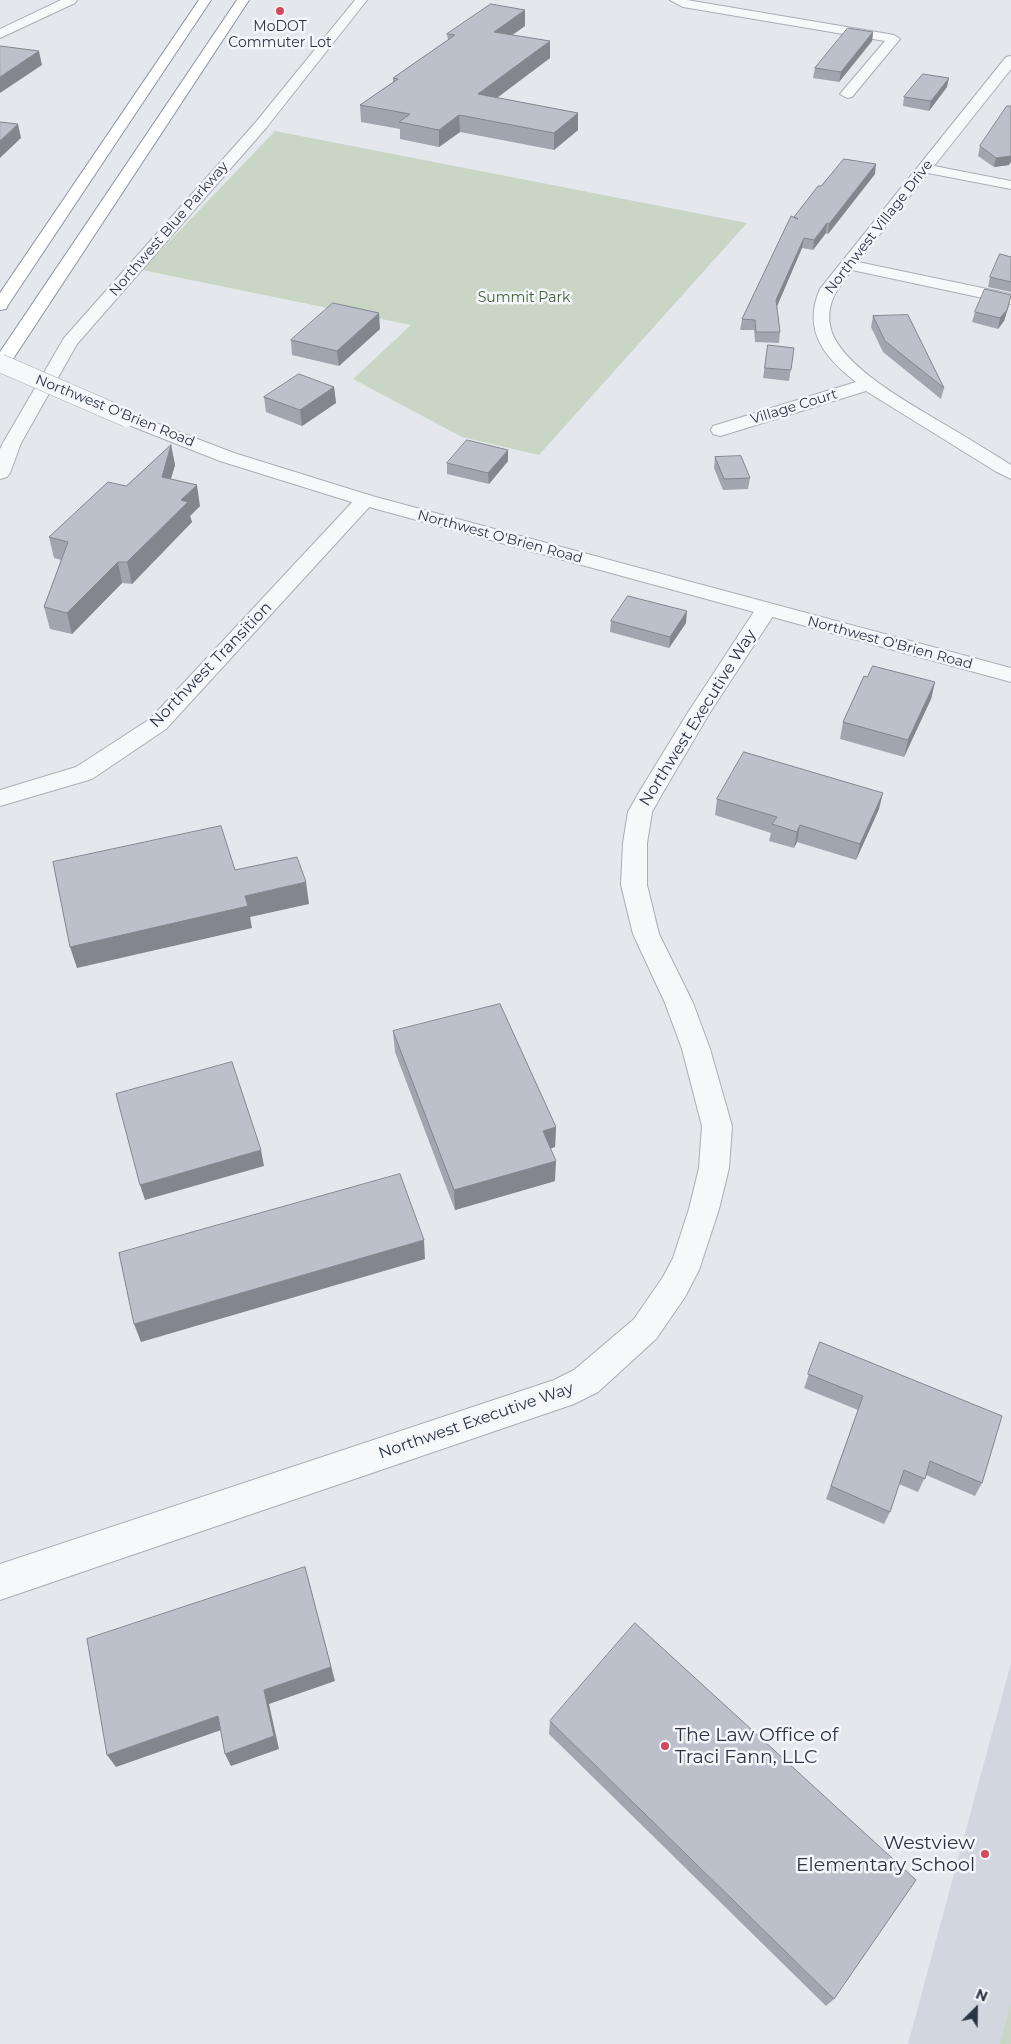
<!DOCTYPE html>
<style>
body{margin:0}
#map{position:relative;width:1011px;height:2044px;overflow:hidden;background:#e4e7ec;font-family:Montserrat,sans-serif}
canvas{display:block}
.north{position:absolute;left:951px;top:1984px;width:50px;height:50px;-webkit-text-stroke:4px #f4f6f9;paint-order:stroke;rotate:23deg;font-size:14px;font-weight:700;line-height:20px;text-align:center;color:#2b3445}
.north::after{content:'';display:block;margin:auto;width:18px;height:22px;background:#2b3445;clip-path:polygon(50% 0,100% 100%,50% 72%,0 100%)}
</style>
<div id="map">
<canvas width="1011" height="2044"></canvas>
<div class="north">N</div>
</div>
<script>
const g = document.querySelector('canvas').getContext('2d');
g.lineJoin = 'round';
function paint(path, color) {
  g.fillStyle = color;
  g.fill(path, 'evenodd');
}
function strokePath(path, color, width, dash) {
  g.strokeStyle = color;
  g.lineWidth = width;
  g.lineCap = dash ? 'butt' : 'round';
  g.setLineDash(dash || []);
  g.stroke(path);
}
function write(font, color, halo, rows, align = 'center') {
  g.font = font + ' Montserrat,sans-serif';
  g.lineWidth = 5;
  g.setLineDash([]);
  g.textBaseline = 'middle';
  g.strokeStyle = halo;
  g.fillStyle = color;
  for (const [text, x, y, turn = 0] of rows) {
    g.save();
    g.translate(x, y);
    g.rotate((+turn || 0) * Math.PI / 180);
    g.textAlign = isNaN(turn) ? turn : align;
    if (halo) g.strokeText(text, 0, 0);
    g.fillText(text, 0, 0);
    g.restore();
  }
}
const built = new Path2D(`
 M1011 1663V2044H908Z`);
const green = new Path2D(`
 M275 131 747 223 539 455 462 437 353 379 411 325 142 270Z
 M1011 2003V2044H1000Z`);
const minor = new Path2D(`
 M670 0H687L894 35 900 39 852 97 847 98 840 94 885 41 683 7Z
 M1011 56V69L934 166 1011 181V189L928 173 858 262 1011 294V304L852 270C839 286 826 302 830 325 836 365 916 407 949 427 970 439 990 452 1011 465V479L995 471 866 391 727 434 720 436 713 434 711 430 713 426 856 382C824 357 802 330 820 289L1006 57Z
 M365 494 372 496 375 500 372 504 166 729 92 779 0 806V790L76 767 150 719 358 496Z
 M766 604 774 605 777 610 709 714 662 794 652 812 647 843V885L659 934 693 1003 710 1049 732 1126 729 1168 719 1209 699 1270 685 1297 656 1339 598 1392 574 1404 0 1600V1564L554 1380 574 1370 634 1319 663 1277 673 1258 689 1209 699 1168 702 1126 682 1049 665 1003 633 934 621 885 623 843 628 812 638 794 687 714 755 610 758 605Z`);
const tertiary = new Path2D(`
 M61 0H77L75 3 0 38V29Z
 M355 0H367L266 128 77 344 21 443 10 473 7 477 0 479V449L3 443 64 338 256 122Z
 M127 412 234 453 372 496 1011 668V682L358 504 220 461 121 422 118 418 121 414Z`);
const motorway = new Path2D(`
 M199 0H211L8 305 6 309 0 310V293Z
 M237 0H249L9 365 6 369 0 370V352Z`);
const tertiaryBridge = new Path2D(`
 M0 363 127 418`);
const wall = new Path2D(`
 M525 26 512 35 550 58 497 98 578 113V130L554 150 460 132 439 147 400 139V129L361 122 360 105 393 82V78L448 40 447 34Z
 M873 32 872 41 839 82 813 78 815 68Z
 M947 87 929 111 903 106 904 97Z
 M980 146 1009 165 994 167 978 156Z
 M875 174 828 234 826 233 813 250 802 248 777 306 780 332 779 343 755 342 754 330H740L742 319 794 217 821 186Z
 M1011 257V292L988 287 990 277Z
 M1009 306 1004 321 998 329 972 322 975 312Z
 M873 316 944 388 941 399 883 352 871 327Z
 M380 329 339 366 292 355 291 340Z
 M768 345 794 348 789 381 763 378Z
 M334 387 336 403 302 426 266 412 264 397Z
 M171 445 175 465 171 479 200 506 190 516 192 522 132 584 122 583 72 634 50 629 44 607 61 560 54 558 49 537 126 486Z
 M715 457 750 478 748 489 723 490 714 468Z
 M508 461 489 484 447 474V463Z
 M611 621 686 623 669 648 610 632Z
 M867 677 935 682 931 699 904 757 840 739 843 722Z
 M717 799 879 809 856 860 797 842 794 848 769 841 771 833 715 815Z
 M393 1031 556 1127 555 1147 550 1149 555 1181 455 1210 395 1052Z
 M820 1342 982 1483 975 1496 926 1475 918 1492 899 1484 890 1512 884 1524 826 1499 858 1410 804 1388Z
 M550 1721 834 1999 826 2006 549 1734Z`);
const shadedWall = new Path2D(`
 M525 10V26L494 48V32Z
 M873 32 872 41 839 82 841 72Z
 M550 41V58L479 111 478 94Z
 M39 51 42 65 0 93V77Z
 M949 78 947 87 929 111 931 101Z
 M578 113V130L554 150V133Z
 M459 115 460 132 439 147V130Z
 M18 124 21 138 0 158V141Z
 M1011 156V162L1009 165 994 167 996 158Z
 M876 164 875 174 828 234 829 224Z
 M827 223 826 233 813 250 814 240Z
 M804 238 802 248 775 311 776 300Z
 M1011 297 1004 321 998 329 1000 318Z
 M379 313 380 329 339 366 337 351Z
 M334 387 336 403 302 426 300 410Z
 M171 445 175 465 165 497 162 477Z
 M508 450V461L489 484 488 473Z
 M197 485 200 506 190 516 192 522 132 584 127 562 181 500Z
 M118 562 122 583 72 634 67 613Z
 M687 611 686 623 669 648 670 637Z
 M935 682 931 699 904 757 908 740Z
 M883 793 879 809 856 860 860 844Z
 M800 825 797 842 794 848 797 832Z
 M306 882 309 904 250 917 252 928 77 968 70 947 245 896Z
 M556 1127 555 1147 542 1151 543 1131Z
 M261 1150 264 1166 145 1200 140 1185Z
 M556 1161 555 1181 455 1210 454 1190Z
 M424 1240 425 1259 141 1342 134 1324Z
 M305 1567 335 1681 269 1704 279 1749 231 1766 225 1754 264 1690Z
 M218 1716 224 1729 116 1767 107 1755Z`);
const building = new Path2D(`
 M491 4 525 10 494 32 550 41 478 94 578 113 554 133 459 115 439 130 399 122 410 114 360 105 398 79 393 78 455 35 447 34Z
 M848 28 873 32 841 72 815 68Z
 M0 46 39 51 0 77Z
 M923 74 949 78 931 101 904 97Z
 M1007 106H1011V156L996 158 980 146Z
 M0 122 18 124 0 141Z
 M844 159 876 164 829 224 827 223 814 240 804 238 776 300 780 332H756L755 320 742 319 791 216 798 219 794 217 818 186H821Z
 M1000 254 1011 257V282L990 277Z
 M985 289 1011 295 1007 310 1000 318 975 312Z
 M333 303 379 313 337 351 291 340Z
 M908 315 944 388 885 341 873 316Z
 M768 345 794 348 791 370 765 368Z
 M299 374 334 387 300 410 264 397Z
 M467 440 508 450 488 473 447 463Z
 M171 445 162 477 197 485 181 500 188 502 127 562H118L67 613 44 607 68 542 49 537 108 482 126 486Z
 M741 456 750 478 724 479 715 457Z
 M628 596 687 611 670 637 611 621Z
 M873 666 935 682 908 740 843 722 864 676 867 677Z
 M744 752 883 793 860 844 800 825 797 832 772 824 777 817 717 799Z
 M221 826 235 870 297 857 306 882 245 896 248 906 70 947 53 862Z
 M500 1004 556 1127 543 1131 556 1161 454 1190 393 1031Z
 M232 1062 261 1150 140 1185 116 1094Z
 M400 1174 424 1240 134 1324 119 1253Z
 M820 1342 1002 1416 982 1483 930 1461 925 1479 904 1470 890 1512 831 1486 863 1396 808 1374Z
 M305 1567 331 1667 264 1690 274 1736 225 1754 218 1716 107 1755 87 1639Z
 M635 1623 916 1880 834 1999 550 1721Z`);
const markers = [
 [280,11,5,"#d1495b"],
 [665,1746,5,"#d1495b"],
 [985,1854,5,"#d1495b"]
];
const farPoinames = [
 ["MoDOT",280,27],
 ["Commuter Lot",280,43]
];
const farStreetnames = [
 ["Northwest Village Drive",879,227,-52],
 ["Northwest Blue Parkway",169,229,-49],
 ["Village Court",794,407,-17],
 ["Northwest O'Brien Road",115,411,22],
 ["Northwest O'Brien Road",500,537,15],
 ["Northwest O'Brien Road",890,643,15]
];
const farParknames = [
 ["Summit Park",524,298]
];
const streetNames = [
 ["Northwest Transition",211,665,-46],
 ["Northwest Executive Way",698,718,-58],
 ["Northwest Executive Way",476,1421,-19]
];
const nearPoinames = [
 ["The Law Office of",675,1735],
 ["Traci Fann, LLC",675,1757],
 ["Westview",975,1843,"right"],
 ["Elementary School",975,1865,"right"]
];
paint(built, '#d2d6de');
paint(green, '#c9d6c5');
strokePath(minor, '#a9aeb7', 2);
strokePath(tertiary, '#a9aeb7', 2);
strokePath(motorway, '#8b94a3', 2);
paint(minor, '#f7f8fa');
paint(tertiary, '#f7f8fa');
paint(motorway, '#fff');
strokePath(tertiaryBridge, '#a9aeb7', 19, []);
strokePath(tertiaryBridge, '#f7f8fa', 18);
paint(wall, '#a1a5ae');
paint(shadedWall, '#83868d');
paint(building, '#bbc0ca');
strokePath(building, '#83868d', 1);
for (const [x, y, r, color] of markers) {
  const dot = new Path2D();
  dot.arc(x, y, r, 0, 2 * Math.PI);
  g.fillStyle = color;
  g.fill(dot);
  strokePath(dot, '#f4f6f9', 2);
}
write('14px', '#2b3445', '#f4f6f9', farPoinames);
write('14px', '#2b3445', '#f4f6f9', farStreetnames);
write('14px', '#3f6138', '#f4f6f9', farParknames);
write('16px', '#2b3445', '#f4f6f9', streetNames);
write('19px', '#2b3445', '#f4f6f9', nearPoinames, 'left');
</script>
